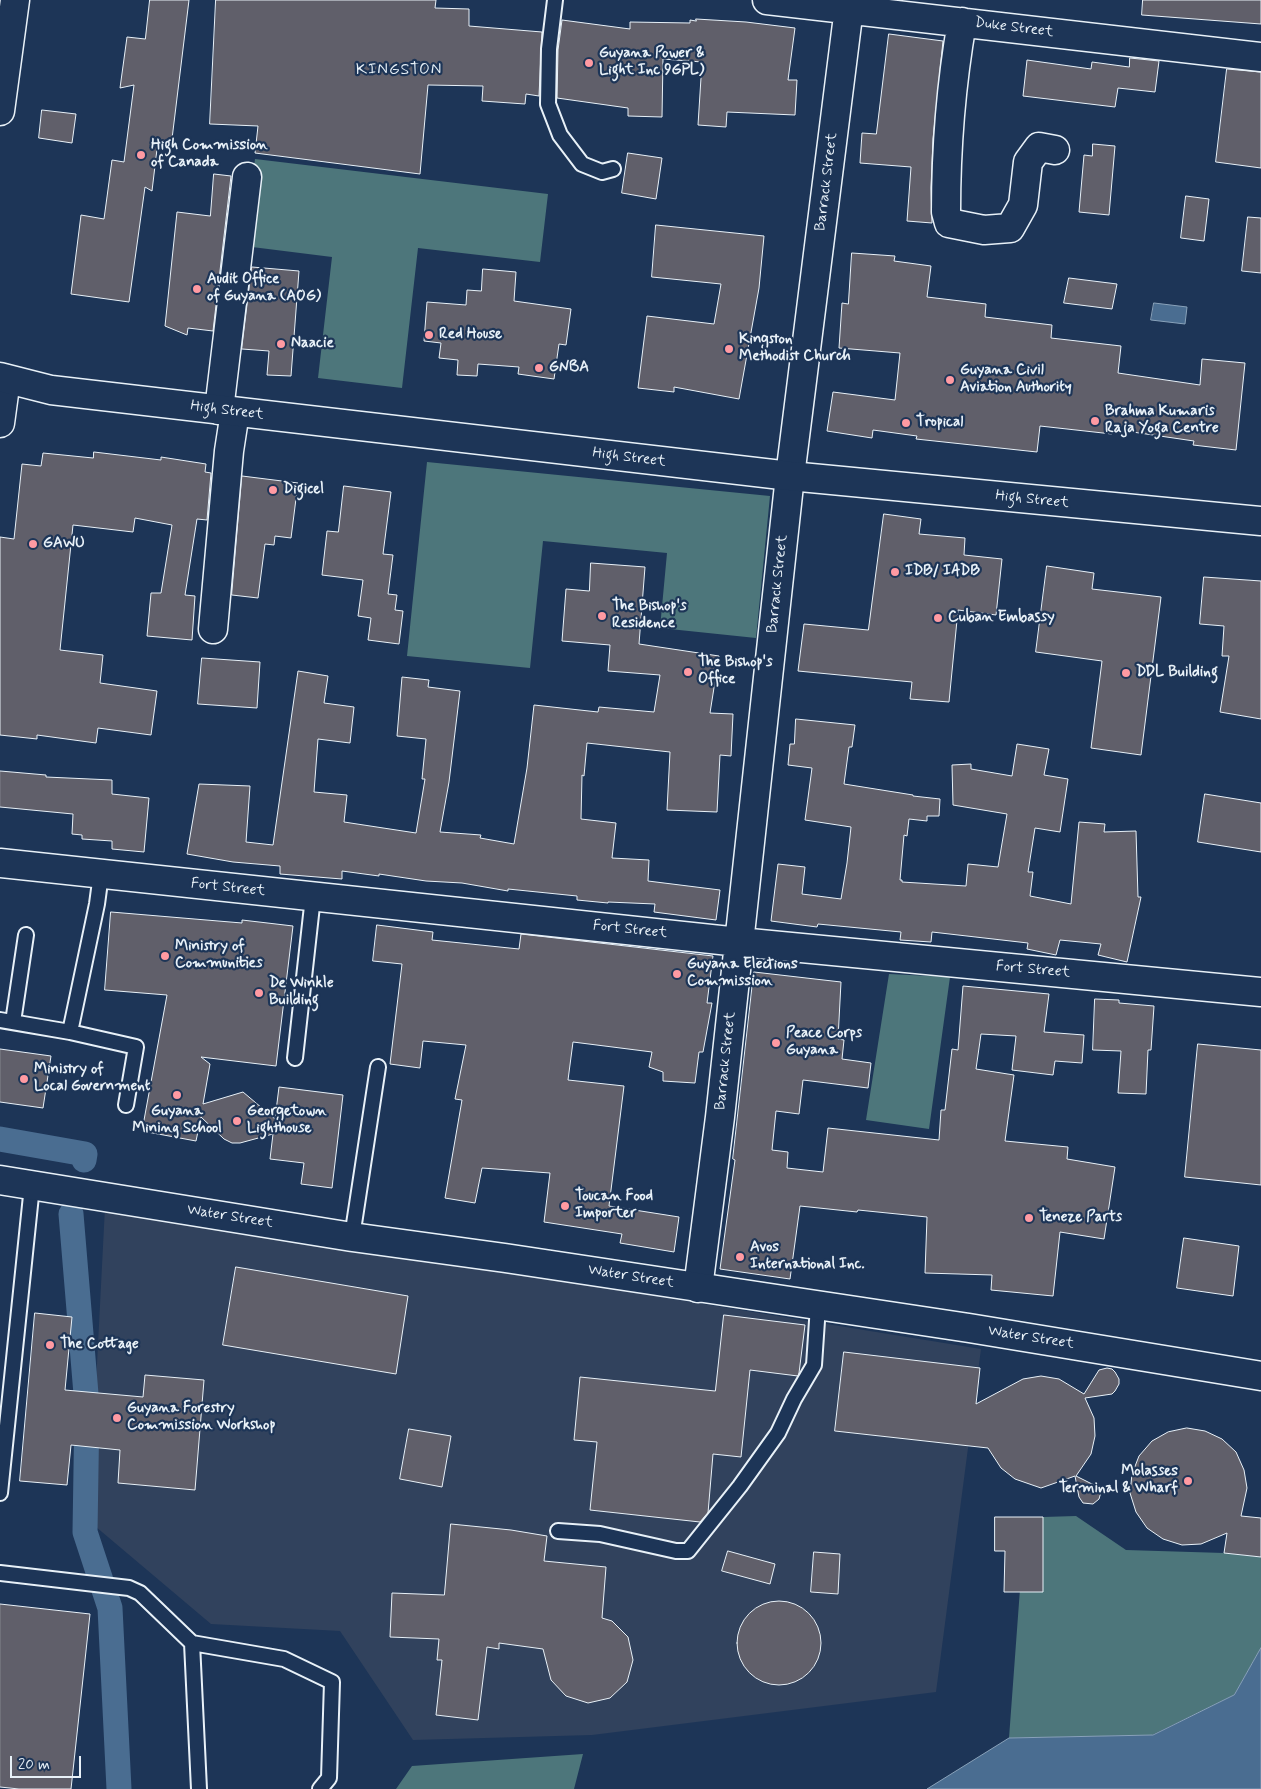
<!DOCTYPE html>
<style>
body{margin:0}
#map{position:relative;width:1261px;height:1789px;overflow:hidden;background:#1d3557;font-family:Mynerve,sans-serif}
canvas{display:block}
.scale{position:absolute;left:10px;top:1756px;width:71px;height:22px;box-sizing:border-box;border:2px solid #e8f1f8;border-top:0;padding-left:6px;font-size:15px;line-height:18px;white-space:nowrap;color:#e8f1f8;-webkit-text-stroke:4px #1d3557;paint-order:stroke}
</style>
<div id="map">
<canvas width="1261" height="1789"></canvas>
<div class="scale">20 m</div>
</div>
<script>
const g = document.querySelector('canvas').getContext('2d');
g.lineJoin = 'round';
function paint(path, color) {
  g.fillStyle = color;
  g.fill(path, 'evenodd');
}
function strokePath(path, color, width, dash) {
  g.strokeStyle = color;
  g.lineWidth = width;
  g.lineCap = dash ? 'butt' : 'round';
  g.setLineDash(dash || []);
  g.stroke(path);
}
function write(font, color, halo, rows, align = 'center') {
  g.font = font + ' Mynerve,sans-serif';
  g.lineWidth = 4.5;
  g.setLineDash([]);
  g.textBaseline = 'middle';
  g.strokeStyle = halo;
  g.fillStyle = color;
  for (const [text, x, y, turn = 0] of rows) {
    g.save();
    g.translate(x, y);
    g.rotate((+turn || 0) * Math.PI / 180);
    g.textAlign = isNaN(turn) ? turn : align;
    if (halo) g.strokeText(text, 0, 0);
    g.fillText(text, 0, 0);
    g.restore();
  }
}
const built = new Path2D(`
 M105 1207 981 1349 936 1692 592 1735 413 1740 340 1631 211 1624 89 1521Z`);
const green = new Path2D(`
 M255 159 548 194 540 262 418 248 402 388 318 378 332 257 244 246Z
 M427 462 770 496 756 638 660 628 667 553 543 541 530 668 407 656Z
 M889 974 950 977 929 1129 866 1120Z
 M1076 1516 1126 1550 1224 1553 1261 1557V1648L1234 1695 1152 1735 1009 1738 1020 1589 1043 1592V1517Z
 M583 1754 574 1789H396L412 1766Z`);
const water = new Path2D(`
 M1154 303 1187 307 1185 324 1151 320Z
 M1261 1648V1789H927L1009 1738 1153 1735 1234 1695Z`);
const canal = new Path2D(`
 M0 1139 85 1154 84 1160
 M71 1214 87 1406 85 1532 110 1608 119 1789`);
const building = new Path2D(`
 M150 0H189L171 147 157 149 152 191 145 187 129 302 71 294 81 215 104 219 112 160 124 162 134 85 120 88 127 37 145 39Z
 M216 0H436L435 8 469 9V26L542 32 539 96 526 94 525 104 482 101 483 86 428 85 420 174 255 153 258 126 210 124Z
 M1143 0H1261V24L1142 15Z
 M696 19 746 22 795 28 788 80H797L795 115 727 112 726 127 698 125 702 62 663 59 662 117 628 116V108L557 98 558 50 562 20 630 29V22L690 23V20L696 21Z
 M889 34 943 41 933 139 931 188 932 223 907 221 911 167 860 163 862 133 876 134Z
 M1130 58 1159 61 1155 92 1118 88 1115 107 1023 96 1027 60 1091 69 1092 62 1129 67Z
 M1227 69 1261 72V168L1216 162Z
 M42 110 76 114 72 143 39 138Z
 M1093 144 1115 146 1109 215 1079 212 1084 155 1092 156Z
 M628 153 662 158 656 199 622 193Z
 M214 174 231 176 213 331 188 328 187 335 165 326 177 212 210 216Z
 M1186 196 1209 199 1204 241 1181 238Z
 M1248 217 1261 218V273L1242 271Z
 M656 225 764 236 759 288 739 399 674 387V392L638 388 647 316 714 324 721 284 652 277Z
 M852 253 895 256 894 261 931 266 927 297 986 304 985 317 1052 325 1051 338 1121 346 1118 373 1200 385 1202 359 1245 363 1236 450 1193 445 1194 441 1112 429V434L1040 426 1037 452 916 439 917 436 873 430 872 438 827 431 833 392 895 400 900 353 839 348 842 303 848 304Z
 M252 267 299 271 291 376 267 375 269 351 242 349Z
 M483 269 516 272 514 301 571 309 566 345 559 344 554 379 518 374 519 367 478 364 477 376 457 375 458 360 439 358 441 343 424 341 427 302 466 305 467 290 481 291Z
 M1069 278 1117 284 1112 309 1064 303Z
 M94 452 161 460V457L206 464 205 472 211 473 207 520 197 519 185 595 195 596 192 640 147 636 151 593H161L172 525 135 518 133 532 73 525 60 650 103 655 100 683 157 691 151 735 98 728 96 743 37 735V739L0 735V537L14 539 22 464 41 466 43 453 93 458Z
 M242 476 298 483 291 538 275 536 274 545 265 544 258 598 232 595Z
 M344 486 391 492 383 554 393 555 388 594 397 595 395 610 403 611 399 644 368 640 371 618 358 616 363 580 322 575 327 531 338 532Z
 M884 514 921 519 919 534 965 538 964 555 1002 559 996 615 958 610 949 702 910 699 912 682 798 671 804 624 868 630Z
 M591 563 645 567 639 644 719 656 710 713 733 714 731 756 720 755 717 812 667 810 670 752 587 743 584 776 582 775 581 819 616 823 612 858 649 860 648 881 720 890 716 920 654 912 655 904 608 902V903L577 900V896L508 889V891L462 883 426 881 379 874V876L342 871V879L280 874V866L233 862 187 854 199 784 250 786 246 842 273 845 298 671 328 676 324 703 354 707 350 743 318 739 314 792 347 795 344 822 416 833 425 779H422L426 739 397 736 402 677 429 680 428 687 460 691 449 782 440 832 481 835 480 838 514 844 527 768 534 705 598 712 599 707 654 712 660 675 608 671 610 645 562 641 566 589 589 591Z
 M1047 566 1094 573 1092 589 1161 597 1141 755 1091 748 1102 661 1036 652Z
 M1204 577 1261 581V719L1220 712 1229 656H1222L1224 626 1200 624Z
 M202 658 260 662 257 708 198 704Z
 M796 719 855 725 852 747H849L844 784 913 795V796L940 799 939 816H927V821L909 819 907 836 904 835 900 880H902V882L966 886 968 864 998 867 1007 814 953 805 952 765 971 764V769L1012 776 1017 744 1049 749 1044 775 1068 779 1060 832 1035 828 1028 872H1033L1030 896 1071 904 1079 822 1105 824 1104 832 1136 831 1138 897H1141L1127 962 1098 955 1101 944 1060 940 1056 955 1027 949 1028 943 932 932 931 942 900 940 901 932 818 924 817 927 771 921 778 864 805 867 802 894 841 899 847 863 851 827 805 820 812 768 788 765 790 744H794Z
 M0 771 46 775V777L112 780V794L149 798 144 852 112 849V841L82 839V835L72 834 73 814 0 807Z
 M1205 794 1261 803V852L1198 842Z
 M111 912 242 923V920L293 926 276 1066 201 1057 210 1064 203 1104 243 1092 275 1119 279 1087 343 1095 332 1188 301 1184 304 1163 270 1159 273 1134 240 1143H232L224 1139 201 1117 196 1141 142 1131 167 995 105 990Z
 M377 925 433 932 432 940 519 949 521 934 713 956 707 1003H712L703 1052H699L695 1083 663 1081V1072L649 1067 652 1052 573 1042 568 1080 624 1086 609 1206 679 1217 674 1252 620 1243 622 1234 544 1222 550 1173 482 1168 475 1203 445 1198 462 1100 455 1099 466 1045 423 1041 420 1068 390 1064 402 964 373 961Z
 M754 972 841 982 838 1039 844 1040 842 1059 871 1063 868 1088 803 1080 799 1114 776 1111 772 1150 788 1152 787 1168 823 1172 828 1128 939 1140 941 1110H945L952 1049 958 1050 963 986 1049 994 1044 1032 1084 1035 1082 1063 1055 1061 1053 1075 1012 1070 1016 1036 981 1034 976 1069 1014 1075 1005 1141 1068 1147 1067 1159 1115 1167 1104 1239 1060 1232 1053 1296 991 1290 992 1275 925 1273 927 1217 858 1210 857 1212 800 1206 790 1279 720 1269 735 1160 733 1159Z
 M1095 999 1119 1000V1003L1154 1006 1151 1050H1148L1146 1094 1118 1093 1121 1051 1093 1050Z
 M1198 1044 1261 1050V1185L1185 1177Z
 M0 1049 51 1056 43 1108 0 1102Z
 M1184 1238 1239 1246 1233 1296 1177 1288Z
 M236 1267 408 1296 396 1374 223 1345Z
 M35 1313 72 1317 65 1390 143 1397 145 1375 204 1380 195 1490 118 1483 120 1450 71 1445 67 1485 20 1481Z
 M724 1315 805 1325 799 1373 798 1376 750 1370 741 1457 713 1454 708 1513 700 1522 590 1510 597 1442 574 1440 580 1377 715 1391Z
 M844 1352 980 1368 976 1404 1023 1379 1041 1376 1059 1379 1084 1394 1099 1370 1107 1368 1112 1369 1115 1372 1119 1379V1384L1115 1391 1112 1394 1085 1398 1094 1418 1095 1436 1091 1454 1076 1476 1096 1486 1101 1492 1099 1499 1093 1504 1083 1503 1079 1497 1075 1476 1041 1488 1015 1479 1001 1468 988 1448 835 1431Z
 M1187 1428 1205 1431 1222 1439 1236 1452 1244 1470 1247 1488 1241 1516 1261 1518V1557L1224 1553 1227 1533 1201 1544 1182 1545 1163 1539 1147 1528 1136 1512 1130 1493 1132 1474 1139 1456 1152 1441 1168 1432Z
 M409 1429 451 1436 442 1487 400 1479Z
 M995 1517H1043V1592H1004L1005 1551H995Z
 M451 1524 511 1530 547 1536 544 1561 606 1567 602 1618 612 1621 628 1637 633 1660 627 1682 610 1698 588 1703 566 1696 551 1680 543 1649 499 1643V1649L487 1647 478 1720 436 1715 442 1660H437L439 1639 390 1637 392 1593 444 1595Z
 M728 1551 775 1564 770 1584 722 1571Z
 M814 1552 840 1554 838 1594 811 1592Z
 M737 1643a42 42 0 1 1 84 0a42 42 0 1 1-84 0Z
 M0 1604 90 1614 71 1789H19L0 1787Z`);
const service = new Path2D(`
 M555 0 549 49 548 104 560 135 582 164 602 172 613 169
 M0 1020 70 1032 97 904 101 874
 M13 1022 26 935
 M70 1032 136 1047 126 1105
 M295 1058 313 897
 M352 1237 378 1067
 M0 1493 32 1186
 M558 1531 600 1534 676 1551H688L740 1486 778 1433 794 1399 814 1365 818 1306
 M0 1573 129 1588 140 1593 192 1643 284 1659 332 1682 329 1778 320 1789
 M192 1643 199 1789`);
const minor = new Path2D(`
 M767 0 1261 57
 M962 22C951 85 946 148 946 212L949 223 984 230 1010 228 1023 205 1028 162 1039 147 1055 150
 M219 410 247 177
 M0 423 6 379
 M213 629 229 451 235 412
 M0 863 739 942 1261 992
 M698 1288 720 1117 790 476 850 0`);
const tertiary = new Path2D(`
 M0 1180 352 1237 505 1258 969 1328 1261 1376`);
const secondary = new Path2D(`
 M0 111 15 0
 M0 377 51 390 790 476 1261 521`);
const markers = [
 [589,63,5,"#ff9aa2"],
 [141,155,5,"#ff9aa2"],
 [197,289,5,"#ff9aa2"],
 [429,335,5,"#ff9aa2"],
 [281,344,5,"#ff9aa2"],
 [729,349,5,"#ff9aa2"],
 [539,368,5,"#ff9aa2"],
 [950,380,5,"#ff9aa2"],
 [1095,421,5,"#ff9aa2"],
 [906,423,5,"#ff9aa2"],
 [273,490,5,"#ff9aa2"],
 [33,544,5,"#ff9aa2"],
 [895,572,5,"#ff9aa2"],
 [602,616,5,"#ff9aa2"],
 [938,618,5,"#ff9aa2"],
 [688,672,5,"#ff9aa2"],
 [1126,673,5,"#ff9aa2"],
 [165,956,5,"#ff9aa2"],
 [677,974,5,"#ff9aa2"],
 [259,993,5,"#ff9aa2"],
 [776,1043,5,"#ff9aa2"],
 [24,1079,5,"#ff9aa2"],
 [177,1095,5,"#ff9aa2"],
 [237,1121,5,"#ff9aa2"],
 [565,1206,5,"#ff9aa2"],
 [1029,1218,5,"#ff9aa2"],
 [740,1257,5,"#ff9aa2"],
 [50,1345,5,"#ff9aa2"],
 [117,1418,5,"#ff9aa2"],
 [1188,1481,5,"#ff9aa2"]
];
const streetNames = [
 ["Duke Street",1014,28,7],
 ["Barrack Street",827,182,-83],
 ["High Street",227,411,7],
 ["High Street",629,458,7],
 ["High Street",1032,500,6],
 ["Barrack Street",778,584,-84],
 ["Fort Street",228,888,6],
 ["Fort Street",630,930,6],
 ["Fort Street",1033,970,5],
 ["Barrack Street",726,1061,-84],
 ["Water Street",230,1217,9],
 ["Water Street",631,1277,9],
 ["Water Street",1031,1338,9]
];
const poiNames = [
 ["Guyana Power &",599,54],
 ["Light Inc 9GPL)",599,71],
 ["High Commission",151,146],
 ["of Canada",151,163],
 ["Audit Office",207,280],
 ["of Guyana (AOG)",207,297],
 ["Red House",439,335],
 ["Kingston",739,340],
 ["Methodist Church",739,357],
 ["Naacie",291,344],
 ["GNBA",549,368],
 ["Guyana Civil",960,371],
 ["Aviation Authority",960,388],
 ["Brahma Kumaris",1105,412],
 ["Raja Yoga Centre",1105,429],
 ["Tropical",916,423],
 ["Digicel",283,490],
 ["GAWU",43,544],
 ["IDB/ IADB",905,572],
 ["The Bishop's",612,607],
 ["Residence",612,624],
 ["Cuban Embassy",948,618],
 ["The Bishop's",698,663],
 ["Office",698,680],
 ["DDL Building",1136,673],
 ["Ministry of",175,947],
 ["Communities",175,964],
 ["Guyana Elections",687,965],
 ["Commission",687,982],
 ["De Winkle",269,984],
 ["Building",269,1001],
 ["Peace Corps",786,1034],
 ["Guyana",786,1051],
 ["Ministry of",34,1070],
 ["Local Government",34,1087],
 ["Guyana",177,1112,"center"],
 ["Mining School",177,1129,"center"],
 ["Georgetown",247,1112],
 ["Lighthouse",247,1129],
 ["Toucan Food",575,1197],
 ["Importer",575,1214],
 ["Teneze Parts",1039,1218],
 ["Avos",750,1248],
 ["International Inc.",750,1265],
 ["The Cottage",60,1345],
 ["Guyana Forestry",127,1409],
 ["Commission Workshop",127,1426],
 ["Molasses",1178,1472,"right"],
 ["Terminal & Wharf",1178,1489,"right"]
];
const neighbourhoodNames = [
 ["KINGSTON",399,71]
];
paint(built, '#31425d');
paint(green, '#4d767b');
paint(water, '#4a6d91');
strokePath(water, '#89a2ba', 1);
strokePath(canal, '#4a6d91', 25);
paint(building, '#605f6a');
strokePath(building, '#e8f1f8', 1);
strokePath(service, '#e8f1f8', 18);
strokePath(minor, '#e8f1f8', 31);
strokePath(tertiary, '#e8f1f8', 31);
strokePath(secondary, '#e8f1f8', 31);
strokePath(service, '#1d3557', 14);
strokePath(minor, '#1d3557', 28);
strokePath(tertiary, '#1d3557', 28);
strokePath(secondary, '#1d3557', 28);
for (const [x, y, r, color] of markers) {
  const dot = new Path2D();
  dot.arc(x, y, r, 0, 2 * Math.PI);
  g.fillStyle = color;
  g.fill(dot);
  strokePath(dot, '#1d3557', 2);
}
write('15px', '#e8f1f8', '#1d3557', streetNames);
write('bold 15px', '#e8f1f8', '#1d3557', poiNames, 'left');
g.letterSpacing = '1px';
write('16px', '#e8f1f8', '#1d3557', neighbourhoodNames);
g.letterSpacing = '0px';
</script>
